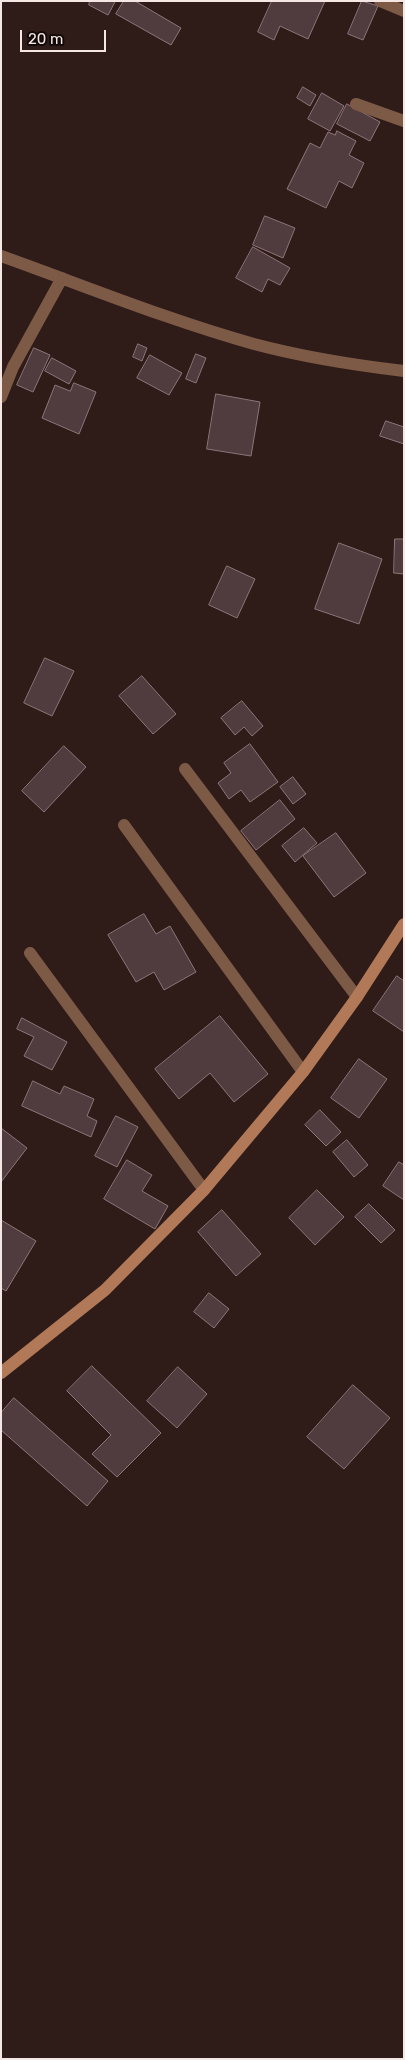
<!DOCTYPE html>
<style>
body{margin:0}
#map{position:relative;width:405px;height:2060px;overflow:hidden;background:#2f1c19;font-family:Rubik,sans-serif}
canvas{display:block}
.frame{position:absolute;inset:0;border:2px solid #f5e7e4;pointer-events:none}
.scale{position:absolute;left:20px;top:30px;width:86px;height:22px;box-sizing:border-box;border:2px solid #f5e7e4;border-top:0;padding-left:6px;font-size:15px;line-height:18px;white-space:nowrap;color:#f5e7e4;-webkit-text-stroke:4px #110908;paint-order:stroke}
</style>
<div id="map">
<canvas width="405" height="2060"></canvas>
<div class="frame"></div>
<div class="scale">20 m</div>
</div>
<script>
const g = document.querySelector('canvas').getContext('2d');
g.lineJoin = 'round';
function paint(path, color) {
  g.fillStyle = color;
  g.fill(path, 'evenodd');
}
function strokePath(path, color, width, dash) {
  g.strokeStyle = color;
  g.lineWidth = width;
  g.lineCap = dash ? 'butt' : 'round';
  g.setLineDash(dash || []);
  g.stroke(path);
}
const building = new Path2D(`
 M90 1H114L115 2 108 15 89 5Z
 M124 1H135L181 28 171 45 116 14Z
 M272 1H325L308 39 280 26 274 40 258 32Z
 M362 1 378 6 363 40 348 34Z
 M303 87 316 95 310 106 297 98Z
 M322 93 344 106 330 131 308 119Z
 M347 104 380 122 370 141 337 124Z
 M337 131 356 141 349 155 364 163 352 188 339 181 326 208 287 189 310 143 320 148 328 132 335 135Z
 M265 216 295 228 283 258 253 245Z
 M253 247 290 268 280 285 268 279 262 292 236 278Z
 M138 344 147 348 142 361 133 357Z
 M34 348 50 355 33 392 17 385Z
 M196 354 206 358 196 383 186 379Z
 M150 355 182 373 169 395 137 378Z
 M52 358 76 371 69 384 45 371Z
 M74 383 96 392 79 434 42 418 55 385 70 391Z
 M216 394 260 402 251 456 207 449Z
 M386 421 404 427V444L380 436Z
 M395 539H404V574L394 573Z
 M339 543 382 559 359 624 315 609Z
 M227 566 255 579 237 618 209 605Z
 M45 658 74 671 52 716 24 703Z
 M142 676 176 714 153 734 119 696Z
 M242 701 263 726 252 736 244 727 235 735 221 718Z
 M250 744 278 782 250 802 241 790 229 799 218 783 231 773 224 763Z
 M64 746 86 767 44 812 22 791Z
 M293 777 306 794 293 804 280 787Z
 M280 800 295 819 256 850 241 831Z
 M304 828 317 843 295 862 282 846Z
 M336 833 366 873 334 897 303 856Z
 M144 914 156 934 170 926 196 972 164 990 154 972 136 982 108 935Z
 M397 976 404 981V1032L373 1011Z
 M220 1016 268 1074 234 1102 210 1073 179 1099 155 1069Z
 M22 1018 67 1042 52 1070 24 1056 34 1037 17 1029Z
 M359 1059 387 1079 359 1118 331 1098Z
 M33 1081 60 1094 64 1086 94 1099 87 1116 97 1121 91 1137 22 1106Z
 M320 1110 341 1132 326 1146 305 1125Z
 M116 1116 138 1127 117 1167 95 1156Z
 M1 1128 27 1148 1 1182Z
 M347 1140 368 1165 354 1177 333 1152Z
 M127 1160 152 1175 142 1191 168 1206 155 1229 104 1199Z
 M399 1162 404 1165V1200L383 1186Z
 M317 1190 344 1217 315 1245 289 1218Z
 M369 1204 395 1230 381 1243 355 1217Z
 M222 1210 261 1254 236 1276 198 1232Z
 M1 1220 36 1241 6 1291 1 1288Z
 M209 1293 229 1309 214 1328 194 1312Z
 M92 1366 161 1433 117 1477 92 1454 111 1435 67 1391Z
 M178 1367 207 1394 177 1428 147 1401Z
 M353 1385 390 1418 344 1469 307 1437Z
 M14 1398 108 1481 87 1506 1 1430V1413Z`);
const street = new Path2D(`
 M380 1 404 11
 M356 104 404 121
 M1 256C85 286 168 320 254 344 303 357 353 365 404 371
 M1 397 13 367 62 278
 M185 769 357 997
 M124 825 303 1072
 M30 953 204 1190`);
const secondary = new Path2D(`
 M1 1373 105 1290 204 1190 303 1072 357 997 404 924`);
paint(building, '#503b3f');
strokePath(building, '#8d7579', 1);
strokePath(street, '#7d5a46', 12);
strokePath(secondary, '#b17958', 12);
</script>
